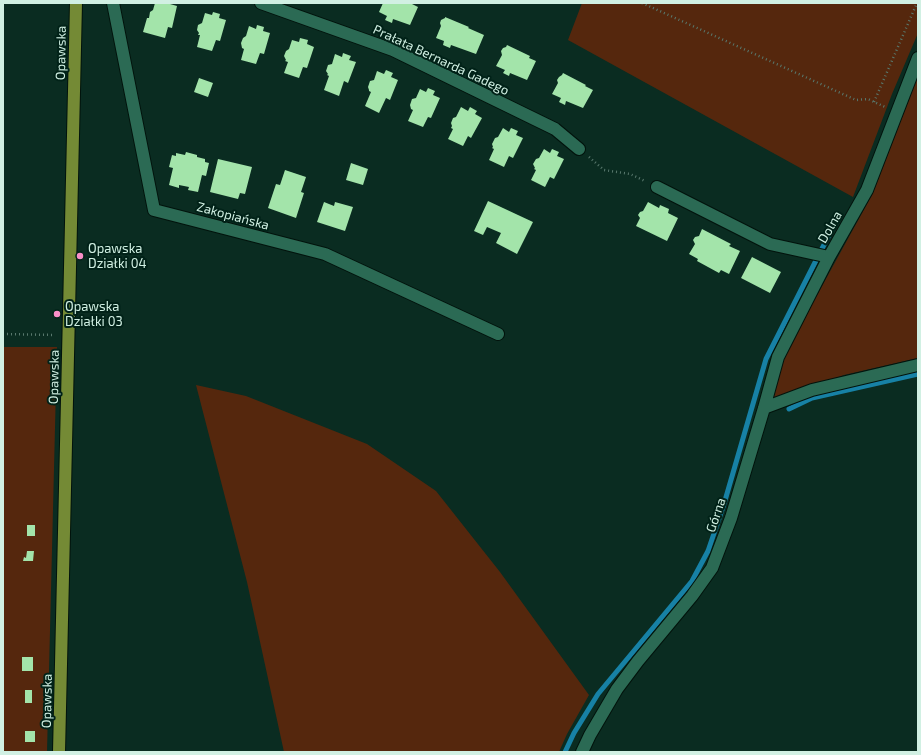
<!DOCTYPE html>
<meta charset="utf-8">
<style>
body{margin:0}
#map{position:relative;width:921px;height:755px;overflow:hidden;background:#0a2c21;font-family:"Exo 2",sans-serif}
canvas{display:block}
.frame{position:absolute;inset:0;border:4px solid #d1f0e3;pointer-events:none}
</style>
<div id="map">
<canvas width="921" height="755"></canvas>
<div class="frame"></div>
</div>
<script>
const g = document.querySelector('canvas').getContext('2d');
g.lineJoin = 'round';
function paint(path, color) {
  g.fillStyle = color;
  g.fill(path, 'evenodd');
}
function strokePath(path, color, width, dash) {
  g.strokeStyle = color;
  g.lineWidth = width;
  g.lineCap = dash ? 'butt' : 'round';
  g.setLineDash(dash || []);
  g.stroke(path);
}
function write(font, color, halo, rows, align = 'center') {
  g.font = font + ' "Exo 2",sans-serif';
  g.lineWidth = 4;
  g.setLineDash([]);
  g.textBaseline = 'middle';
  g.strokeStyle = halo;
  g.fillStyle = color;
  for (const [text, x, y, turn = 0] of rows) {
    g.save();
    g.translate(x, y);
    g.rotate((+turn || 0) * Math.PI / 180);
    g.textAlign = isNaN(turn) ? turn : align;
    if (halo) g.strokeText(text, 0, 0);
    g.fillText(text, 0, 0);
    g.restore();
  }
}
const green = new Path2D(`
 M582 3H918V33L892 94 853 197 568 40Z
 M918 76V358L844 375 769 403 782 359 873 193Z
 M3 347H57L47 752H3Z
 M196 385 246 396 367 444 436 491 500 572 589 695 567 734 559 752H284L247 582Z`);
const stream = new Path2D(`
 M789 409 812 398 918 374
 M565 752 574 733 598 694 692 581 708 551 724 504 766 359 832 229`);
const building = new Path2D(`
 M155 3H170V4L177 6 172 28 168 27 165 38 143 32 147 18H149L150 12 153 10Z
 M383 3H410L418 7 410 25 393 19 392 23 385 20 387 16 379 12Z
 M213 12 220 14 219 18 226 20 220 41 216 40 212 51 197 47 200 35H198L199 33 197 30 198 25 202 23 205 13 212 15Z
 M445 17 469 27 468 28 484 35 476 54 451 45 450 48 443 45 444 41 436 38 441 26 440 23 441 20 445 18Z
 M257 25 264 27 263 31 270 33 264 54 260 53 256 64 241 60 244 49 242 48 241 43 243 38 246 36 249 26 256 29Z
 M300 38 308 40 307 44 314 47 307 68 303 67 299 78 284 73 288 62 285 61 286 60 284 56 286 51 289 49 292 40 299 42Z
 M507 45 530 56 529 58 536 61 527 80 510 73 509 76 503 73 505 70 496 66 502 55 501 51 503 48 506 47Z
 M343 53 351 56 349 60 356 62 348 83 344 81 339 96 324 90 329 76 327 75 328 74 326 71 328 65 332 64 335 54 342 57Z
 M386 70 393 73 391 77 398 80 390 100 386 98 379 113 365 106 371 92 369 91V90L368 87 370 81 374 80 377 71 384 74Z
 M563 73 586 85 585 86 593 90 583 108 566 101 565 105 559 102 561 98 552 94 558 83 557 80 559 77 562 75Z
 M199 78 213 83 208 97 194 92Z
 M428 88 435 91 433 95 440 98 431 118 428 117 423 127 408 121 413 110 411 109 410 105 412 99 416 98 420 89 426 92Z
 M461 107 468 111 470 107 477 111 475 114 482 118 471 138 468 136 463 146 448 139 453 129 451 128 452 126 451 123 453 118 456 117Z
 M503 128 509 132 511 128 518 131 516 135 523 138 513 158 509 156 504 167 489 160 494 149 492 148 493 147 492 144 495 138 498 137Z
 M544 149 550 153 552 149 559 152 557 156 564 159 554 179 550 177 545 187 531 180 536 170 534 169 535 168 533 164 536 159 539 158Z
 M186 152 197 155V157L205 159V162L209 163 206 176 202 175 198 192 188 190 189 187 179 185V188L169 185 173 168 169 167 172 155 176 156V153L185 155Z
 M218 159 252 167 245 194 240 193 238 199 210 192Z
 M351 163 368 169 363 185 346 180Z
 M285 170 306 177 301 192 304 193 296 218 268 208 276 184 280 185Z
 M488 201 533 222 517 254 496 243 501 233 487 227 483 235 474 231Z
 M324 202 334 206 335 202 353 207 345 231 317 222Z
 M648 202 659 208 660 205 669 209 668 213 678 218 667 241 636 226 640 218 638 215 640 212 643 211Z
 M702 229 731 244 729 246 740 251 729 274 721 270 719 273 697 261 698 259 689 254 695 244 693 240 695 237 699 236Z
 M752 257 781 272 770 293 741 278Z
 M27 525H35V536H27Z
 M27 551H34L33 561H23L24 557 26 558Z
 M22 657H33V671H22Z
 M25 690H32V703H25Z
 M25 731H35V742H25Z`);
const path = new Path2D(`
 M642 3 856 100 868 99 885 107
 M874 102 917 3
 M589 157 604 170 630 174 645 181
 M3 334 55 335`);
const minor = new Path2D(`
 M113 3 154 210 325 254 498 334
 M261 3 393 50 555 129 579 149
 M657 187 770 244 829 257
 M764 408 812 390 918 365
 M582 752 590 735 617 689 638 661 692 596 712 568 731 518 764 408 778 357 829 257 867 190 918 58`);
const primary = new Path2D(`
 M59 752 76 3`);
const markers = [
 [80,256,4,"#f98fc8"],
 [57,314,4,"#f98fc8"]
];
const streetNames = [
 ["Opawska",61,53,-89],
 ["Prałata Bernarda Gadego",441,60,25],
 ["Zakopiańska",233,216,15],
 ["Dolna",830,227,-60],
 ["Opawska",54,377,-89],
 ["Górna",716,515,-71],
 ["Opawska",47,701,-89]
];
const poiNames = [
 ["Opawska",88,249],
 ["Działki 04",88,264],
 ["Opawska",65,307],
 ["Działki 03",65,322]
];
paint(green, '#55270d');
strokePath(stream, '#1781a5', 5);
paint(building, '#a3e4aa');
strokePath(minor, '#02130c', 14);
strokePath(primary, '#02130c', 14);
strokePath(path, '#59796e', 2.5, [1, 3]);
strokePath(minor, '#2b6a54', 12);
strokePath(primary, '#748a35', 12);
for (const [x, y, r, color] of markers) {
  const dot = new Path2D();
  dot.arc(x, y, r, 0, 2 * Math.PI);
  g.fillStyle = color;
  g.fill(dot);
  strokePath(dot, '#012218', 1.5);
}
write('13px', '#d1f0e3', '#012218', streetNames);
write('13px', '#d1f0e3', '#012218', poiNames, 'left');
</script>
